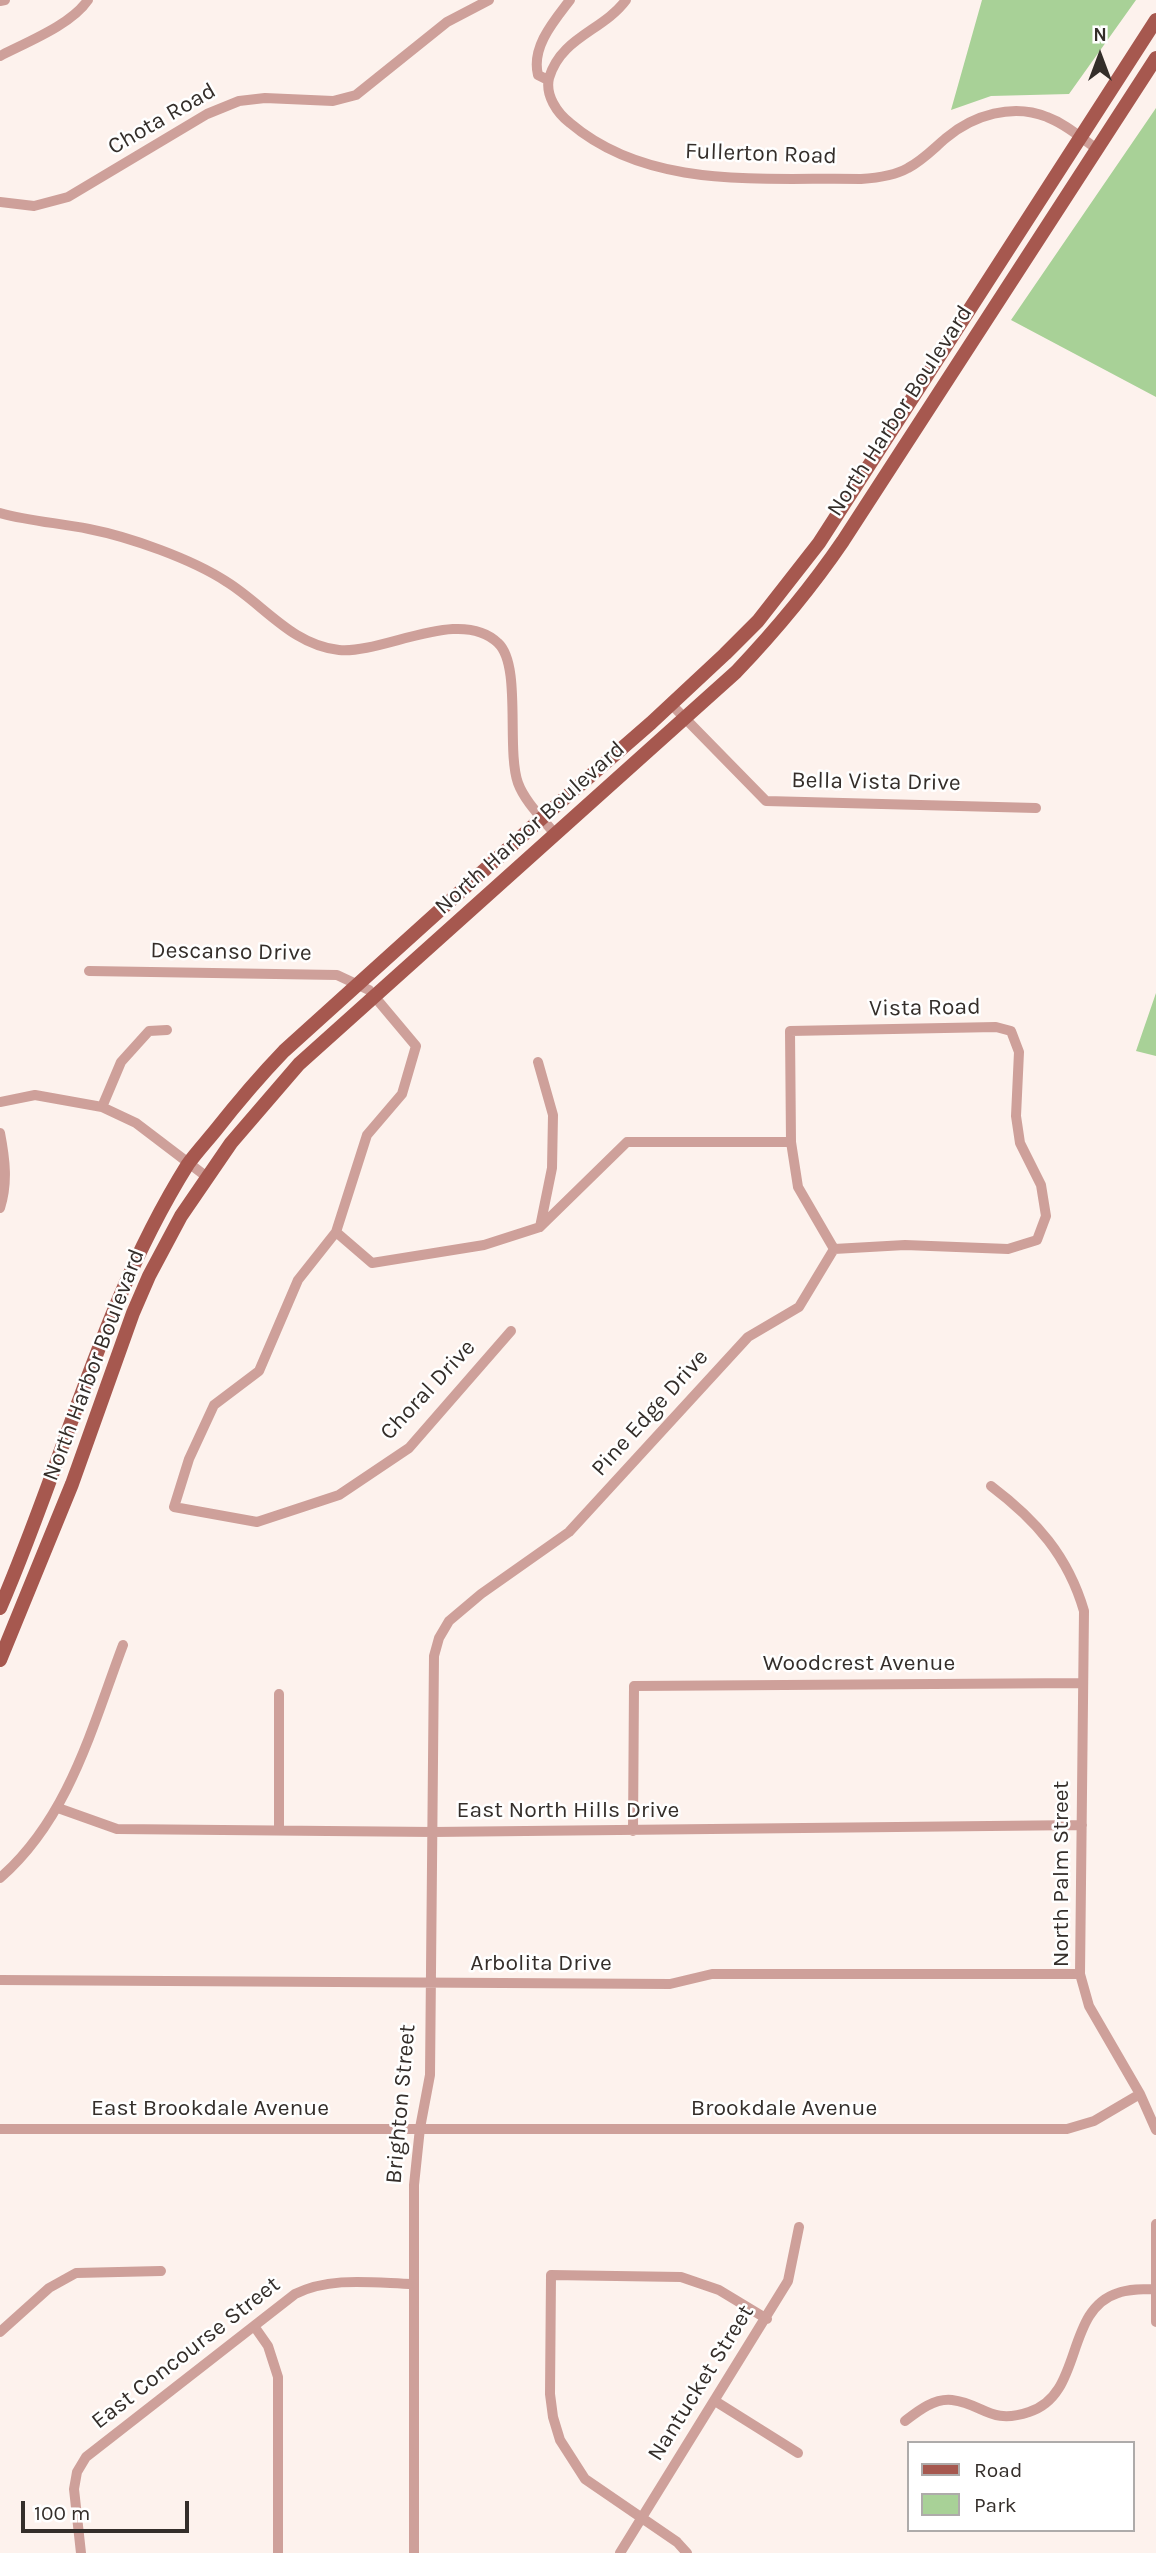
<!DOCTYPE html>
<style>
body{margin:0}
#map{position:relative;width:1156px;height:2553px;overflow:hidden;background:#fdf2ed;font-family:Karla,sans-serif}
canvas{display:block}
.legend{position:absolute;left:907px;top:2441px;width:228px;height:91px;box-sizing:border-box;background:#fff;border:2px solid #aeabaa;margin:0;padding:9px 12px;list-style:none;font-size:21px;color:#342e2a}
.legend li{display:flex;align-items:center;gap:14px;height:35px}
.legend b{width:35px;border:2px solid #aeabaa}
.north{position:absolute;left:1065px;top:21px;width:70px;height:70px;-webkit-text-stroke:5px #fff;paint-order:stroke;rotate:0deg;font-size:19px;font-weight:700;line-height:28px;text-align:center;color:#342e2a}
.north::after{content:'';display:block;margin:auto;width:24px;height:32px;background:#342e2a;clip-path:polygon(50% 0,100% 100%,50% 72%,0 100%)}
.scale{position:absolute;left:21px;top:2501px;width:168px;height:32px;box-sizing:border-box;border:4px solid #342e2a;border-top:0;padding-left:9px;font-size:21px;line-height:24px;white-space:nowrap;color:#342e2a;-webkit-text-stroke:5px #fff;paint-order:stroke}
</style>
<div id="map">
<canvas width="1156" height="2553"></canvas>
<ul class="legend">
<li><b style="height:9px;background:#a6584f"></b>Road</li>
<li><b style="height:19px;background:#a8d197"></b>Park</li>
</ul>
<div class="north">N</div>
<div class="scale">100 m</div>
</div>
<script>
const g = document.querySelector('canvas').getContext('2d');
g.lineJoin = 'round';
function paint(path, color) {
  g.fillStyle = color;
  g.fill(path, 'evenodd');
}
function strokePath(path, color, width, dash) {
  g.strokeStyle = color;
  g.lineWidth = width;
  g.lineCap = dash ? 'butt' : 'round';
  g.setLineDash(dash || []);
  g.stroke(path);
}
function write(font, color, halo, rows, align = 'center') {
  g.font = font + ' Karla,sans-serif';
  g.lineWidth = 5;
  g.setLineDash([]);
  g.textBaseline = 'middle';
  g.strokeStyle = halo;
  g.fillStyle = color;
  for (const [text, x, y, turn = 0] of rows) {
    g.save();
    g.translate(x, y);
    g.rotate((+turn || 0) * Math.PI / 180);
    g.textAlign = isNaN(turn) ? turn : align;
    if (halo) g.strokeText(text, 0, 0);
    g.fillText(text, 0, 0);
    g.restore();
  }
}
const green = new Path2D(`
 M982 0H1136L1069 94 991 96 951 110Z
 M1156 108V397L1011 320Z
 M1156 993V1056L1136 1051Z`);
const minor = new Path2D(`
 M626 0C603 31 561 37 549 78 545 95 557 113 570 123 650 191 764 177 861 179 877 178 894 176 908 168 923 160 933 149 946 138 973 115 1013 103 1047 117 1066 124 1081 138 1097 149
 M0 1 5 0
 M0 56C27 42 71 25 88 0
 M548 80 538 75C531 47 554 21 570 0
 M0 202 34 206 68 197 207 114 239 101 265 98 333 101 356 95 447 22 489 0
 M0 513C29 521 59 523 89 529 130 537 192 559 227 582 264 605 292 645 339 650 384 654 460 606 498 643 522 665 506 749 518 783 525 802 543 819 555 834
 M671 704 766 801 1036 808
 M89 971 337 975 369 990 416 1046 402 1094 367 1135 336 1232 298 1280 259 1371 214 1405 189 1459 174 1507 257 1522 339 1495 409 1448 511 1331
 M996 1027 1011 1031 1019 1052 1016 1116 1020 1143 1041 1185 1046 1216 1037 1240 1008 1249 905 1245 834 1249 798 1187 791 1142 790 1031Z
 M538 1062 553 1115 552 1168 540 1227
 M0 1102 35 1095 102 1107 136 1123 207 1177
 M102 1107 121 1062 149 1031 167 1030
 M0 1133C5 1159 8 1183 0 1208
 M336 1232 372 1263 484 1245 540 1227 627 1142H791
 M991 1486C1036 1520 1068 1556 1084 1611L1080 1974 1089 2006 1140 2094 1156 2130
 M279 1694V1830
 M58 1808 117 1829 433 1832 1082 1825
 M633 1831 634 1686 1083 1683
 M0 1878C69 1818 92 1727 123 1645
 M0 1980 670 1984 712 1974H1080
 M0 2129H1067L1094 2121 1140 2094
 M1156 2224V2322
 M254 2326 268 2346 278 2377V2553
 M0 2332 49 2288 76 2273 161 2271
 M715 2401 798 2453
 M905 2421C918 2411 934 2398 952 2400 984 2404 990 2425 1029 2412 1084 2395 1064 2310 1118 2293 1129 2289 1142 2289 1155 2289
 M81 2553 74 2489 77 2472 86 2457 295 2294C331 2276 374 2283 413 2284
 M414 2553V2185L420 2128 430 2075 434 1656 439 1638 449 1621 481 1594 569 1532 748 1337 799 1307 834 1249
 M620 2553 788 2281 799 2227
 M687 2553 677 2542 585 2479 560 2440 553 2417 550 2394 551 2275 681 2277 719 2290 767 2319`);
const major = new Path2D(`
 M0 1608C64 1461 102 1301 188 1164 196 1153 206 1142 215 1131 237 1103 259 1077 284 1051L542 818 651 723 725 654 758 621 819 543 1156 20
 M0 1660 72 1484 133 1313 149 1276 181 1216 231 1143 299 1064 736 672C775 631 811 588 843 541L1156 58`);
const streetNames = [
 ["Chota Road",162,119,-30],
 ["Fullerton Road",761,154,2],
 ["North Harbor Boulevard",900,411,-57],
 ["Bella Vista Drive",876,782,1],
 ["North Harbor Boulevard",530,828,-42],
 ["Descanso Drive",231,952,1],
 ["Vista Road",925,1008,-1],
 ["North Harbor Boulevard",94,1365,-69],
 ["Choral Drive",428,1390,-47],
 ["Pine Edge Drive",650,1413,-48],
 ["Woodcrest Avenue",859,1663],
 ["East North Hills Drive",568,1810],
 ["North Palm Street",1061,1874,-90],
 ["Arbolita Drive",541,1963],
 ["Brighton Street",401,2104,-85],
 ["East Brookdale Avenue",210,2108],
 ["Brookdale Avenue",784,2108],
 ["East Concourse Street",186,2353,-38],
 ["Nantucket Street",701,2383,-58]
];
paint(green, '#a8d197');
strokePath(minor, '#cea09a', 10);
strokePath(major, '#a6584f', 14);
write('23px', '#342e2a', '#fff', streetNames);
</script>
